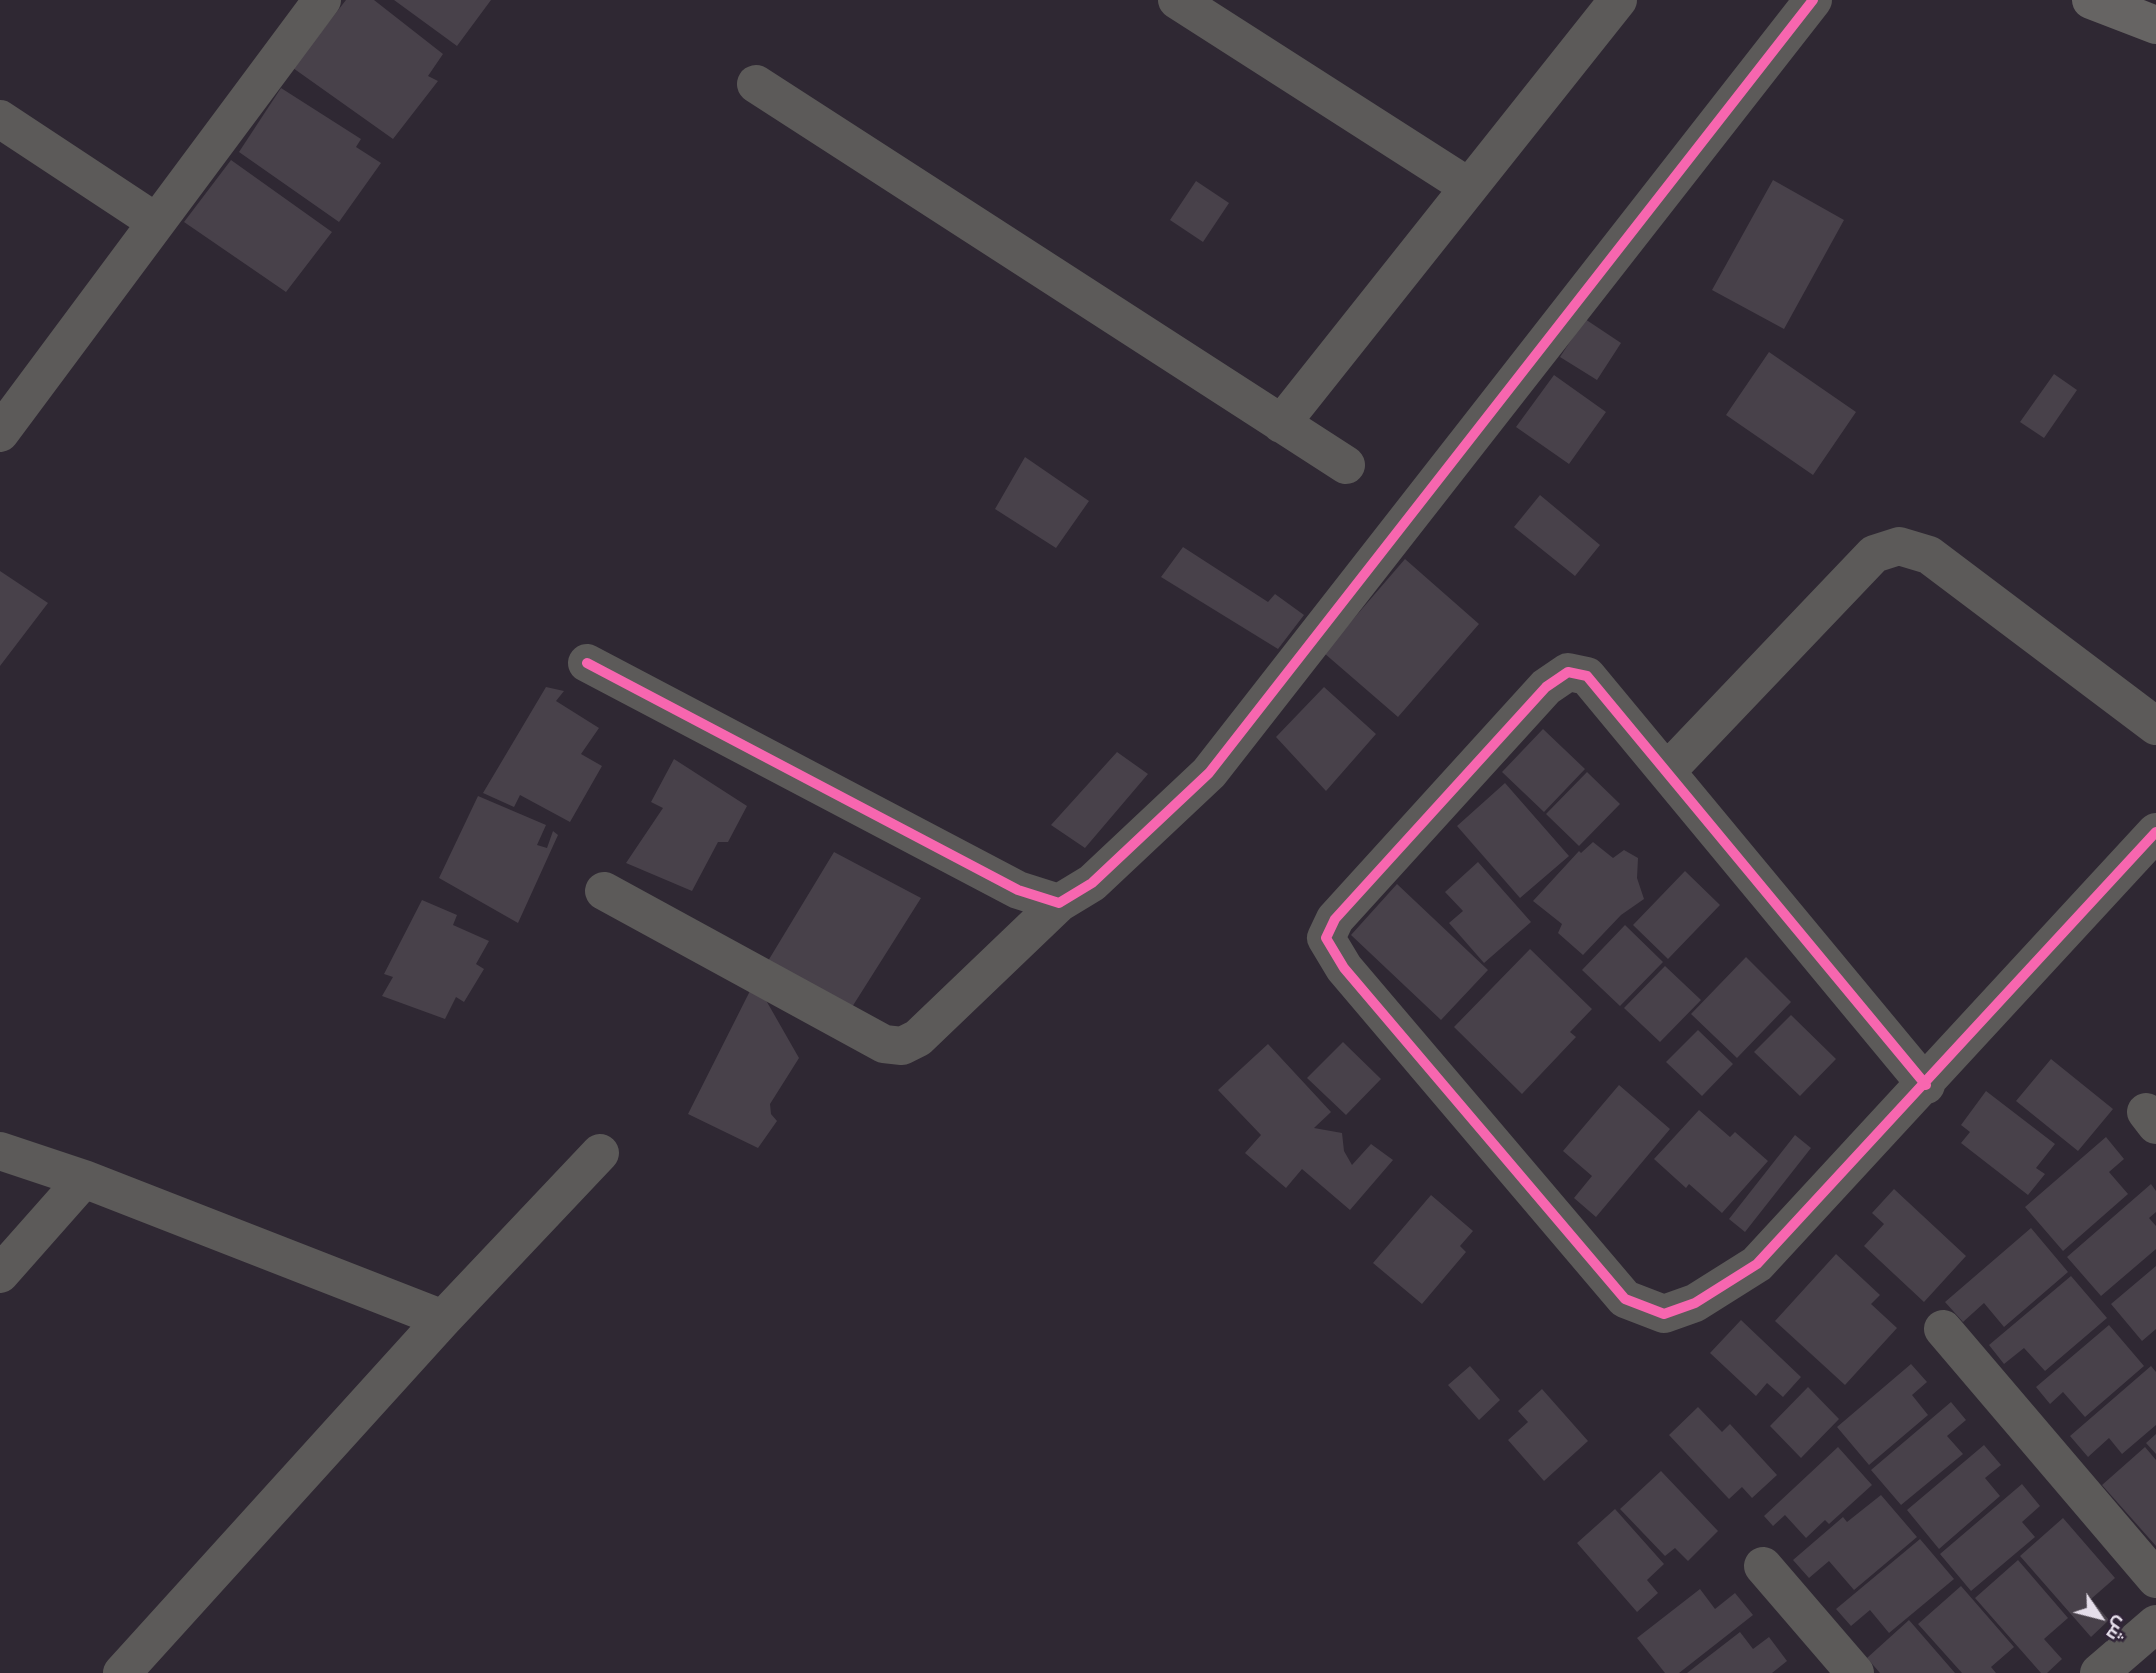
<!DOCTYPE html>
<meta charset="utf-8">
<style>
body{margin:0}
#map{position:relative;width:2156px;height:1673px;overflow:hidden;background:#2f2833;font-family:"Roboto Condensed",Cairo,sans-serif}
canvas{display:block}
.north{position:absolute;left:2065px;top:1582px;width:70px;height:70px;-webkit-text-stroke:5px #302437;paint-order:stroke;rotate:125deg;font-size:19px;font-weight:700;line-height:28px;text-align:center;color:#e5deea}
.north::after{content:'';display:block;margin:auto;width:24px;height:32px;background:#e5deea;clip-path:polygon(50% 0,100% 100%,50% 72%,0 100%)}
</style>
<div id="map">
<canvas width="2156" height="1673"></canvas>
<div class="north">ش</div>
</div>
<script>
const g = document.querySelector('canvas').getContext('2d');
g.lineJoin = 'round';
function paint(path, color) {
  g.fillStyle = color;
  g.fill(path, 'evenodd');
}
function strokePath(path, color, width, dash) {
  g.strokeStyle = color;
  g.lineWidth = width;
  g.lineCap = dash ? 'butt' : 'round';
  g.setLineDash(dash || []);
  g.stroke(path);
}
const building = new Path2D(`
 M346 0H374L443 54 428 76 438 81 393 139 293 68Z
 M394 0H491L457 46Z
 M281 88 361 139 356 147 381 163 339 222 239 152Z
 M231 160 332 232 286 292 184 222Z
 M1773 180 1844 220 1784 329 1712 290Z
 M1196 181 1229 203 1203 242 1170 220Z
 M1585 319 1621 343 1597 380 1560 357Z
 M1769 352 1856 412 1813 475 1726 415Z
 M2054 374 2077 390 2044 438 2020 422Z
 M1554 375 1606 412 1569 464 1516 427Z
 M1025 457 1089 501 1056 548 995 509Z
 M1540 495 1600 545 1575 576 1514 527Z
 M1183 547 1268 602 1275 594 1304 615 1278 649 1161 577Z
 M1405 559 1479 624 1398 717 1324 653Z
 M0 571 48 603 0 666Z
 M546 687 564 691 556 701 599 728 581 754 602 766 570 822 520 795 514 807 483 793Z
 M1324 687 1376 734 1326 791 1276 737Z
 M1543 729 1585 769 1544 812 1502 772Z
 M1117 752 1148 774 1085 848 1051 825Z
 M674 759 747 806 728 842H718L692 891 626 863 663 808 651 802Z
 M1587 772 1620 804 1579 846 1546 814Z
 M1505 783 1569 856 1520 898 1457 826Z
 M478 796 546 825 537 845 547 848 553 831 558 835 518 923 439 878Z
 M1593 842 1613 858 1624 850 1638 858 1637 878 1644 899 1621 915 1583 955 1558 933 1562 924 1533 901 1579 851 1581 853Z
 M834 852 921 898 847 1015 768 961Z
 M1478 862 1531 922 1484 963 1449 923 1463 911 1445 892Z
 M1685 871 1720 905 1668 959 1633 925Z
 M1397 884 1488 970 1441 1020 1351 935Z
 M422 900 457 915 453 925 489 941 476 964 484 969 464 1002 456 997 445 1019 382 996 393 977 384 974Z
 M1625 925 1663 962 1620 1006 1582 970Z
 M1530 949 1592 1009 1570 1032 1576 1037 1522 1094 1454 1027Z
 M1746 957 1791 1002 1737 1058 1691 1014Z
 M1665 966 1701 1000 1660 1042 1624 1008Z
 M755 981 799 1058 770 1104 771 1114 777 1121 758 1148 688 1114Z
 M1791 1015 1836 1059 1800 1096 1754 1052Z
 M1698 1030 1733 1064 1702 1096 1666 1062Z
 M1343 1042 1381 1079 1346 1115 1307 1078Z
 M1268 1044 1331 1112 1314 1128 1342 1133 1344 1151 1352 1165 1371 1144 1393 1160 1350 1210 1302 1169 1286 1188 1245 1153 1261 1135 1218 1090Z
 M2051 1059 2113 1109 2078 1151 2016 1101Z
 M1619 1085 1670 1129 1596 1217 1574 1198 1592 1176 1563 1151Z
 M1986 1091 2055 1144 2036 1168 2045 1174 2028 1195 1961 1143 1970 1132 1961 1125Z
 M1699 1110 1730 1137 1735 1132 1768 1161 1722 1213 1689 1184 1686 1188 1654 1159Z
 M1795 1135 1811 1148 1745 1232 1729 1219Z
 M2106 1137 2124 1159 2109 1172 2128 1194 2063 1251 2025 1207Z
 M2151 1184 2156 1191V1212L2149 1218 2156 1226V1249L2101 1296 2067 1257Z
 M1894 1189 1966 1256 1924 1302 1864 1246 1884 1224 1872 1213Z
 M1431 1195 1473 1231 1460 1246 1466 1252 1422 1304 1373 1263Z
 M2031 1228 2068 1272 2004 1327 1984 1303 1963 1322 1945 1302Z
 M1836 1254 1880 1295 1871 1304 1897 1328 1845 1385 1775 1321Z
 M2156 1266V1329L2142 1341 2111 1304Z
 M2071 1276 2107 1318 2045 1371 2024 1348 2004 1364 1989 1345Z
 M1741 1320 1801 1377 1783 1397 1767 1383 1756 1396 1710 1353Z
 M2109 1325 2144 1366 2085 1417 2063 1392 2050 1404 2036 1387Z
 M1911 1364 1927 1382 1912 1395 1928 1415 1869 1465 1837 1427Z
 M1470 1366 1500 1400 1479 1420 1448 1385Z
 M2151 1366 2156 1372V1425L2122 1454 2109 1438 2088 1457 2070 1436Z
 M1808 1387 1839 1419 1801 1458 1770 1426Z
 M1542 1389 1588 1441 1544 1481 1508 1440 1528 1422 1518 1411Z
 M1951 1402 1966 1420 1947 1436 1963 1454 1901 1505 1871 1470Z
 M1698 1407 1722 1432 1730 1424 1777 1475 1752 1498 1742 1487 1729 1499 1669 1435Z
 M2156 1434V1454L2146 1443Z
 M1984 1445 2001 1465 1985 1478 2000 1496 1939 1549 1907 1510Z
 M1838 1447 1872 1485 1829 1524 1825 1520 1806 1538 1785 1515 1773 1526 1764 1516Z
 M2145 1447 2156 1460V1546L2102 1485Z
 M1661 1471 1718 1531 1688 1561 1675 1548 1665 1556 1620 1509Z
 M2022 1484 2040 1506 2022 1522 2035 1537 1971 1591 1940 1554Z
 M1881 1495 1917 1537 1854 1590 1829 1561 1809 1578 1793 1560 1843 1517 1847 1522Z
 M1615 1509 1664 1564 1647 1580 1658 1593 1637 1612 1577 1543Z
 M2063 1518 2115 1578 2091 1599 2109 1620 2091 1637 2020 1556Z
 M1920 1539 1954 1579 1889 1633 1870 1610 1851 1626 1836 1609Z
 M2018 1560 2068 1618 2044 1639 2062 1659 2047 1673H2041L1975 1598Z
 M1961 1586 2014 1647 1991 1667 1996 1673H1962L1918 1624Z
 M1700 1589 1715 1609 1735 1593 1753 1615 1679 1673H1665L1637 1638Z
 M1909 1620 1955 1673H1880L1867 1658Z
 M1740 1632 1753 1649 1769 1637 1787 1661 1772 1673H1687Z`);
const minor = new Path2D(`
 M1177 0 1469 187
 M756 84 1346 465
 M0 119 156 222
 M1281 424 1618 0
 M0 433 322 0
 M587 663 1018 890 1059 903 1092 883 1209 773 1813 0
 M1667 771 1874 554 1899 546 1929 555 2156 726
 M604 891 884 1044 902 1046 918 1038 1059 903
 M1926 1085 1587 676 1568 672 1546 687 1335 919 1326 938 1344 968 1625 1299 1664 1314 1695 1303 1757 1264 2156 832
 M2146 1112 2156 1125
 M0 1151 84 1179 443 1319
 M0 1274 84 1179
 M1943 1329 2156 1579
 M1763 1566 1855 1673
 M122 1673 443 1319 600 1153
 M2099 1673 2156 1624`);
const major = new Path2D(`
 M2091 0 2156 25`);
const cycleway = new Path2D(`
 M587 663 1018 890 1059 903 1092 883 1209 773 1813 0
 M1926 1085 1587 676 1568 672 1546 687 1335 919 1326 938 1344 968 1625 1299 1664 1314 1695 1303 1757 1264 2156 832`);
paint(building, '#48414a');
strokePath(minor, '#5c5a59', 38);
strokePath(major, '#666463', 38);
strokePath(cycleway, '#f766af', 10);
</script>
